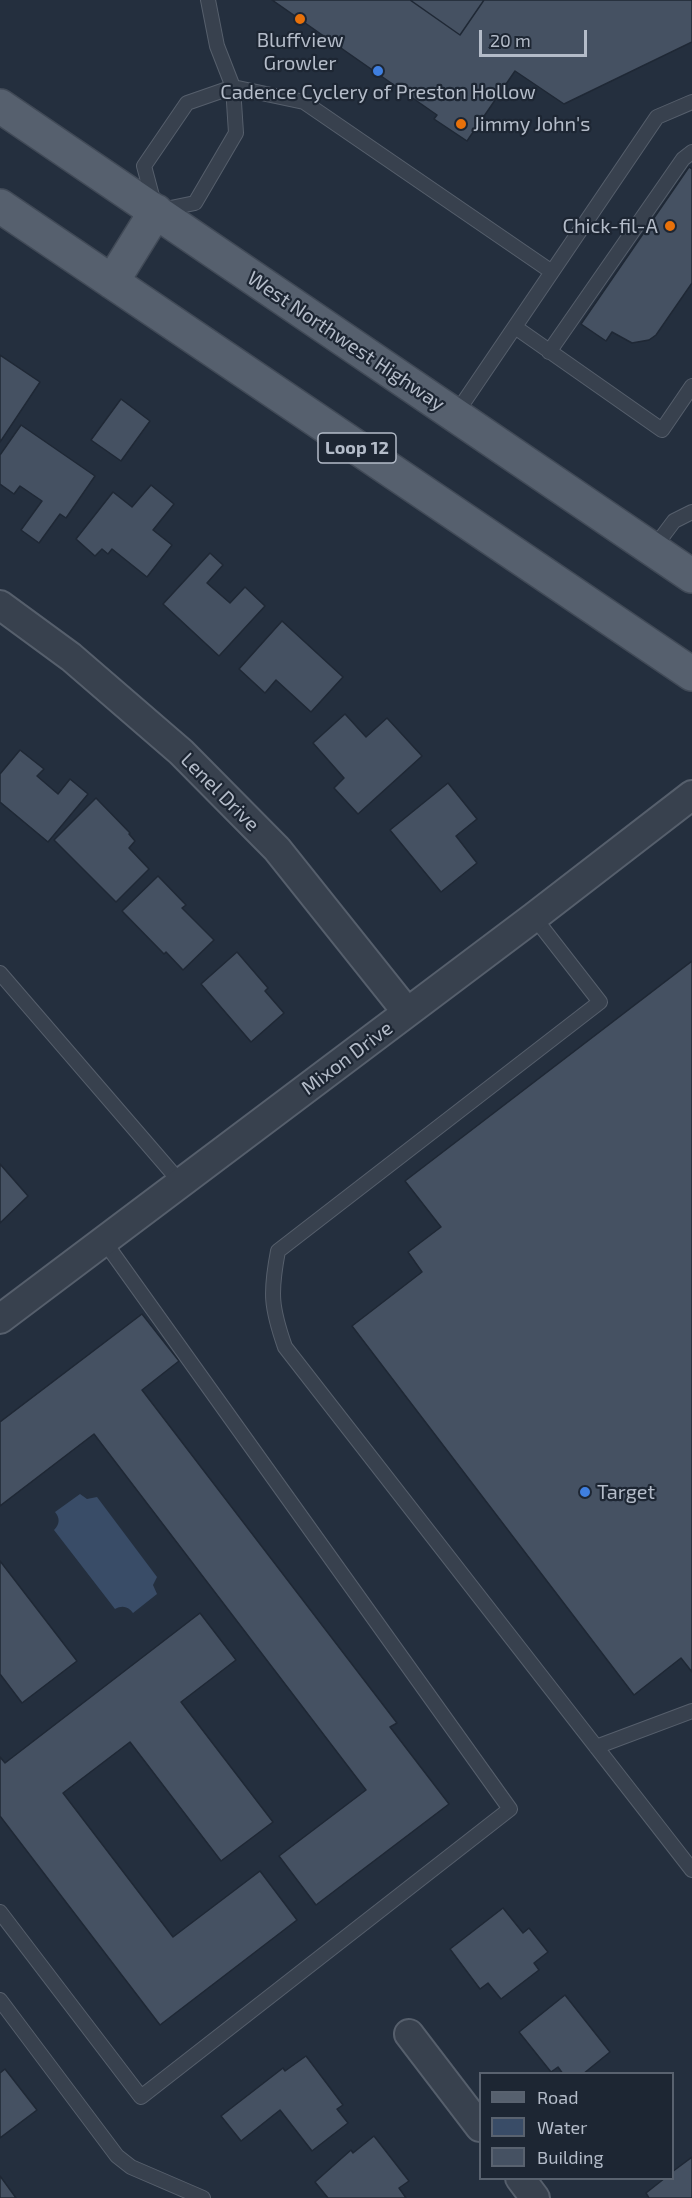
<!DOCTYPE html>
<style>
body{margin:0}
#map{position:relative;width:692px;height:2198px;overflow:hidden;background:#242f3e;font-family:"Exo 2",sans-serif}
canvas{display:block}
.legend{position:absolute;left:479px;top:2072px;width:195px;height:108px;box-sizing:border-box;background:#1d2633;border:2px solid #59626f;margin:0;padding:8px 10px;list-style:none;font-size:18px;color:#b4bcc9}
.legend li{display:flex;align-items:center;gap:12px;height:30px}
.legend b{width:30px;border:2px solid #59626f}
.scale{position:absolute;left:479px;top:30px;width:108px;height:27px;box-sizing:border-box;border:3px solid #b4bcc9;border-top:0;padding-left:8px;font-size:18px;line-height:21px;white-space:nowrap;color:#b4bcc9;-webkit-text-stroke:4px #1d2633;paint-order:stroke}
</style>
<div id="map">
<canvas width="692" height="2198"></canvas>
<ul class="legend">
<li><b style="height:8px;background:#56606e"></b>Road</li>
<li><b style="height:16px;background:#394c67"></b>Water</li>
<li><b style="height:16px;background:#455162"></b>Building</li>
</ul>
<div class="scale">20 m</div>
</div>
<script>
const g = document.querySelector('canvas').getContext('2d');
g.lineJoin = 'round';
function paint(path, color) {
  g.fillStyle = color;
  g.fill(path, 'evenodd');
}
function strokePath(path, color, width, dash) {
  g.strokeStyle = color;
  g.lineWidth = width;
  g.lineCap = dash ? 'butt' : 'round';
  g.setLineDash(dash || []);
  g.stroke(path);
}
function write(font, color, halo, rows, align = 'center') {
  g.font = font + ' "Exo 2",sans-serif';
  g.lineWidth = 4.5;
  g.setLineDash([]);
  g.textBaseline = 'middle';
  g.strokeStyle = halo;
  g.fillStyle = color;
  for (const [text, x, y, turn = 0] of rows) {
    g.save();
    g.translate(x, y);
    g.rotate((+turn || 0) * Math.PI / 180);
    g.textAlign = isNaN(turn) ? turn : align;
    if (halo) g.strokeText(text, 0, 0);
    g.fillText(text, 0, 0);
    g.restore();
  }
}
const water = new Path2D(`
 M80 1494 87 1499 97 1497 157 1577 153 1585 157 1594 133 1613C128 1606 122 1605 115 1609L54 1530C60 1524 60 1518 55 1512Z`);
const building = new Path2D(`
 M272 0H410L460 35 484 0H692V42L564 104 515 71 467 141 434 119 437 115Z
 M410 0H484L460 35Z
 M689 167 692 169V283L656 335 649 340 632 343 612 332 606 341 581 324Z
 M0 355 40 382 0 442Z
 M121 399 150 421 121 461 91 440Z
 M21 425 95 476 66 518 60 514 39 543 21 530 42 501 20 486 14 494 0 484V455Z
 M151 485 174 504 153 530 172 545 147 577 112 549 108 554 102 549 95 556 76 539 113 492 132 507Z
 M210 553 223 565 207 583 230 603 245 587 265 606 219 656 163 604Z
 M282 621 343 677 311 712 276 680 265 693 239 669Z
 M345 714 366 737 387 718 422 756 358 814 334 788 344 778 313 743Z
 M20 750 44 769 37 776 58 794 70 779 88 794 48 842 0 802V774Z
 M448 783 477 819 456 836 477 863 441 892 390 830Z
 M96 798 130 833 129 834 135 841 129 848 149 869 116 902 54 840Z
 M158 876 186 905 182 908 214 940 183 970 166 952 164 954 122 911Z
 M237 952 268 988 265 991 284 1013 251 1042 201 984Z
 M692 961V1672L681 1658 634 1695 352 1326 422 1272 408 1252 441 1227 405 1181Z
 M0 1164 28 1196 0 1223Z
 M142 1314 179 1361 142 1390 397 1723 390 1727 449 1804 316 1905 279 1856 366 1790 94 1434 0 1506V1422Z
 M0 1561 77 1661 22 1703 0 1674Z
 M200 1613 236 1660 181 1702 273 1822 221 1861 130 1742 63 1793 173 1937 260 1871 297 1920 160 2025 0 1816V1757L5 1763Z
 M503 1908 523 1933 529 1928 548 1952 534 1963 539 1970 501 1999 488 1983 480 1989 450 1949Z
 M565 1995 610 2052 583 2074H563L558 2067 551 2072 519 2032Z
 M306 2056 343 2105 337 2109 348 2123 312 2151 280 2110 241 2141 221 2116 283 2068 285 2071Z
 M5 2069 37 2110 0 2138V2073Z
 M374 2136 409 2181 399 2188 406 2198H328L315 2182 351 2150 353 2153Z
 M692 2157V2198H649L646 2193 665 2178H672V2172Z
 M0 2176 16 2198H0Z`);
const service = new Path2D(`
 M208 0 217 46 233 87 236 133 195 203 156 211 144 166 187 103 233 87 304 102 552 272
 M515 327 662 430 692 386
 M549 352 683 159 692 152
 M455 415 657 117 692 102
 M653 549 674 521 692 512
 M534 917 600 1002 278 1251C270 1293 271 1307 285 1347L692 1870
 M0 973 181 1183
 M596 1747 692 1711
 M0 1912 141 2097 510 1809 104 1241
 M0 2000 117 2156 131 2167 203 2198`);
const minor = new Path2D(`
 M0 605 71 657 181 752 277 849 407 1012
 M0 1319 534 917 692 795
 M409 2034 480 2127
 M520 2178 535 2198`);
const primary = new Path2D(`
 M0 106 692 576
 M0 206 692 674
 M112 282 156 211`);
const markers = [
 [300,19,6,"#e8710a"],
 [378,71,6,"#3f7fe0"],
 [461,124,6,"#e8710a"],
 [670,226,6,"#e8710a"],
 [585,1492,6,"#3f7fe0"]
];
const shields = [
 [357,448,78]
];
const shieldNames = [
 ["Loop 12",357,448]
];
const poiNames = [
 ["Bluffview",300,40],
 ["Growler",300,63],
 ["Cadence Cyclery of Preston Hollow",378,92],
 ["Jimmy John's",473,124,"left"],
 ["Chick-fil-A",658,226,"right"],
 ["Target",597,1492,"left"]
];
const streetNames = [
 ["West Northwest Highway",346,341,34],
 ["Lenel Drive",220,792,45],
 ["Mixon Drive",347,1058,-37]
];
paint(water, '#394c67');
paint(building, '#455162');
strokePath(building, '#1f2835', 1.5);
strokePath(service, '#565f6c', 16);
strokePath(minor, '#565f6c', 32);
strokePath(primary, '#414a57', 36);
strokePath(service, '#38414e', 14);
strokePath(minor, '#38414e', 28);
strokePath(primary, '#56606e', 33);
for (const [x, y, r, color] of markers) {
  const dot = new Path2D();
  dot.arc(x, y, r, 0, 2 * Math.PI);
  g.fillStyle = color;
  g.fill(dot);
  strokePath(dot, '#1d2633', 2);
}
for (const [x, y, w] of shields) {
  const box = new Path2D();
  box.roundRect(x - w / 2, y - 15, w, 30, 4.5);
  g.fillStyle = '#1d2633';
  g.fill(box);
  strokePath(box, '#b4bcc9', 1.5);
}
write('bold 18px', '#b4bcc9', null, shieldNames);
write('20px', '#b4bcc9', '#1d2633', poiNames);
write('20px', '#b4bcc9', '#1d2633', streetNames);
</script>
